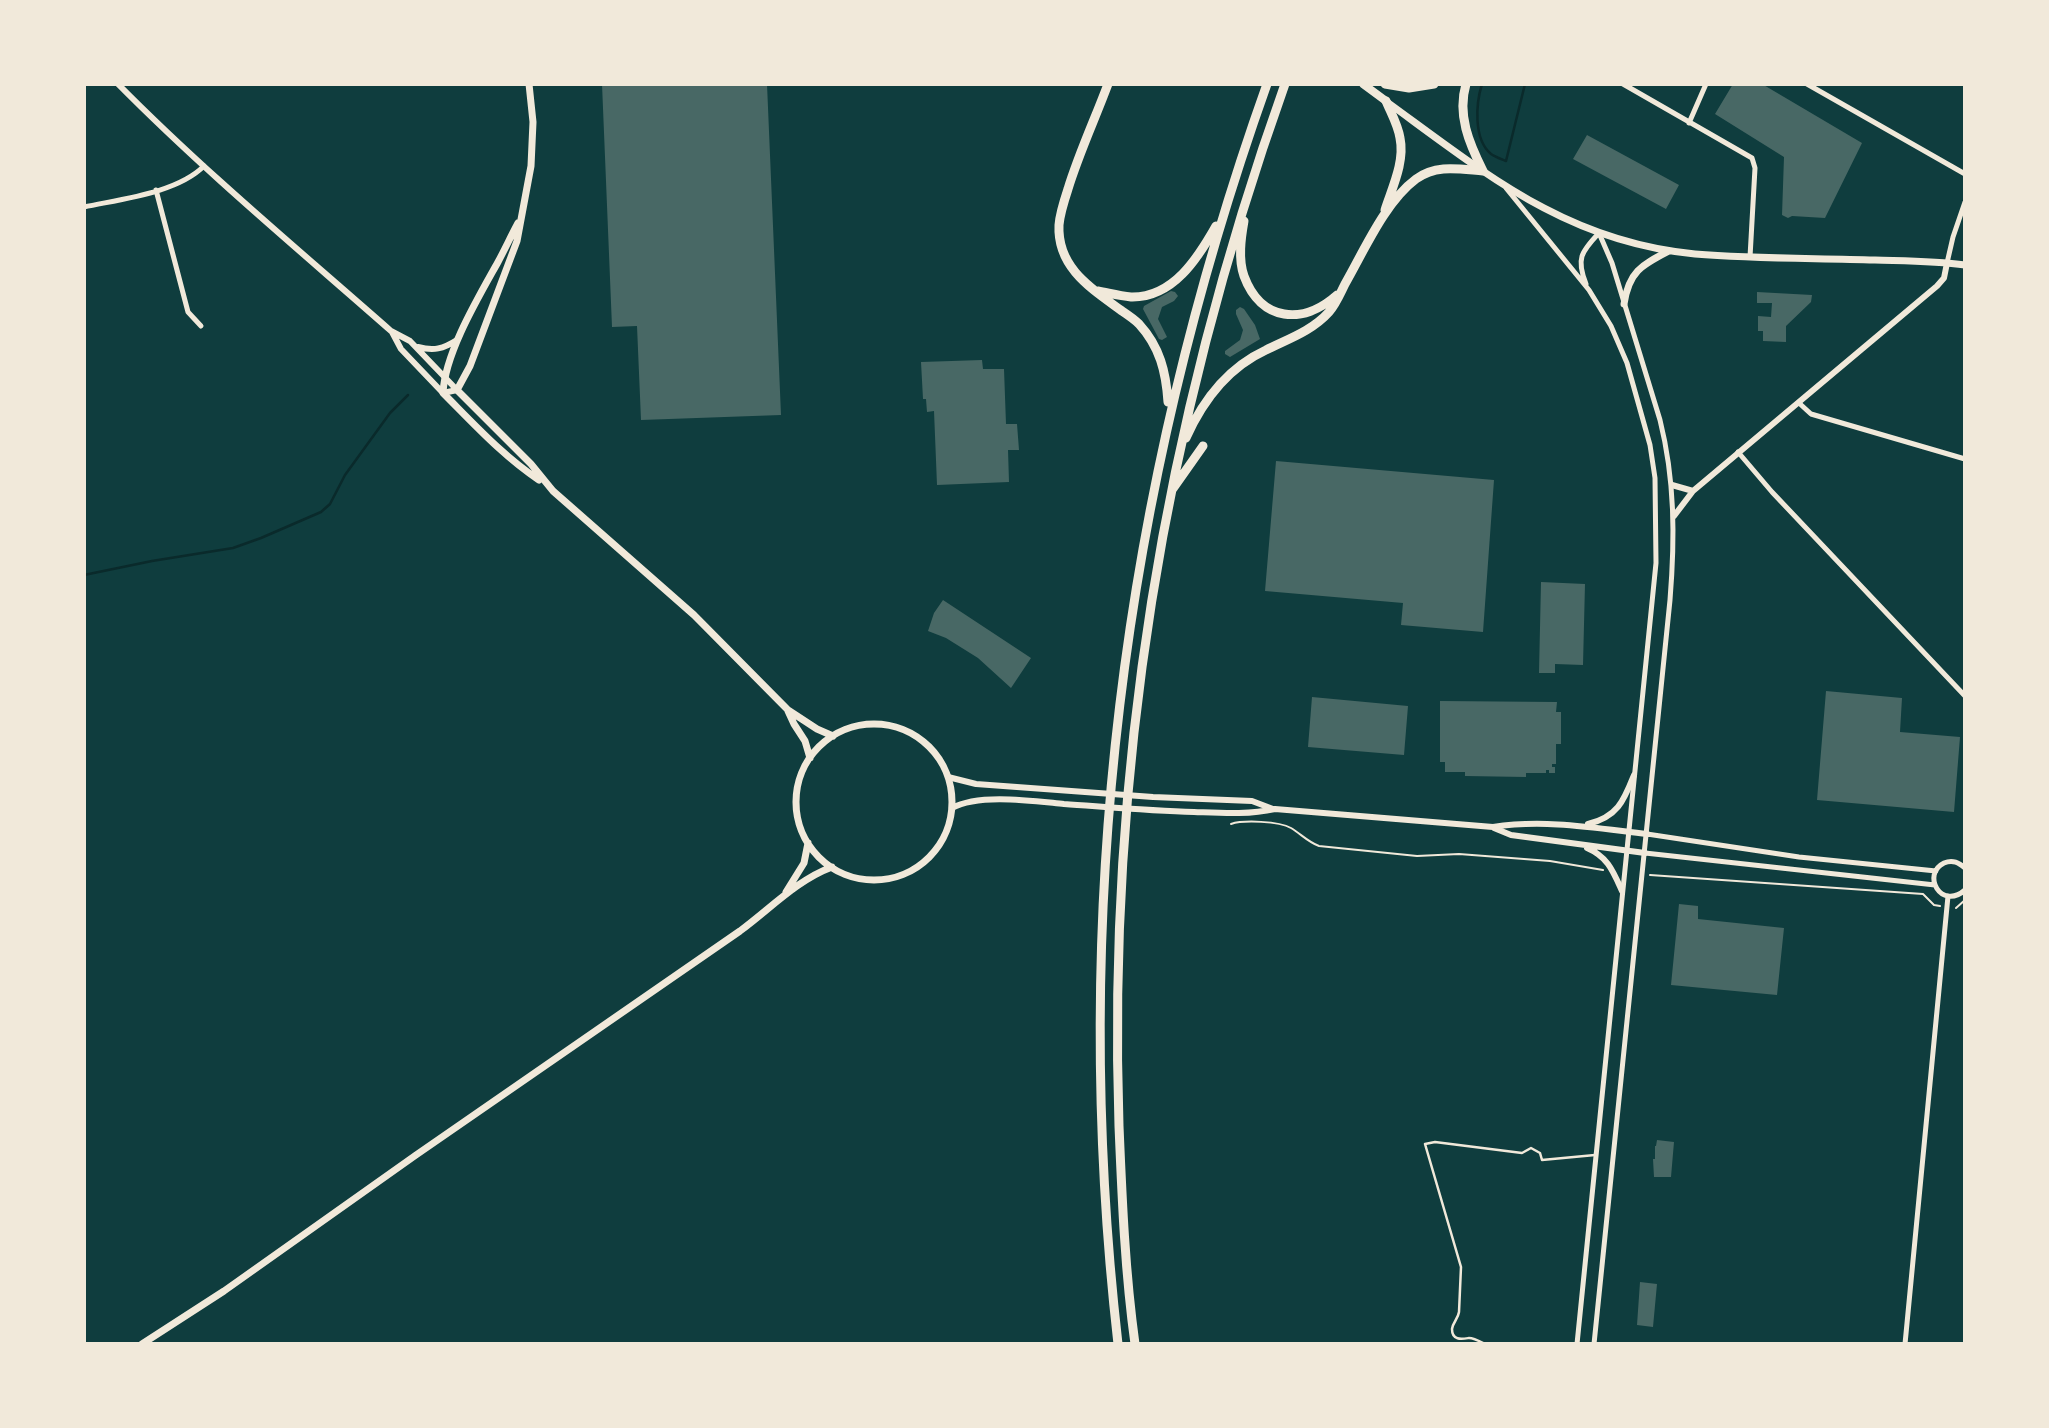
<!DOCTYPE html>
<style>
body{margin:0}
#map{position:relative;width:2049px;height:1428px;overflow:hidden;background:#0f3d3e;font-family:Mulish,sans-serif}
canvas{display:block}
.frame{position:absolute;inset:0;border:86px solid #f1e9da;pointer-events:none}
</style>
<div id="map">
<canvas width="2049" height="1428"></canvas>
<div class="frame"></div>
</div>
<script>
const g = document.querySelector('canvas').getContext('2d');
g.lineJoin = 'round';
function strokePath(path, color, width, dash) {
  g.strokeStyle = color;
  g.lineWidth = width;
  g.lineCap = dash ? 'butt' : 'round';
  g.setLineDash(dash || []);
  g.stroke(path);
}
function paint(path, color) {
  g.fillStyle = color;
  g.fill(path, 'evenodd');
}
const stream = new Path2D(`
 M1482 84C1476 103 1473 139 1491 154 1495 157 1501 159 1506 161L1525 84
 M84 575 152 561 233 548 261 538 321 512 330 504 345 475 390 413 408 395`);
const building = new Path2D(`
 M602 84H767L781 415 641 420 637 326 612 327Z
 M1733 84H1762L1862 143 1825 218 1792 216 1788 218 1782 215 1784 157 1715 114Z
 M1587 135 1679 185 1666 209 1573 159Z
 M1171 291 1175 292 1178 296 1174 301 1162 307 1158 319 1167 337 1162 340 1159 339 1143 309 1144 306Z
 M1757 292 1812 295 1811 302 1786 326V342L1763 341V331H1758V316L1771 317 1772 303H1757Z
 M1240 307 1244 309 1255 325 1260 339 1230 357 1225 354V351L1240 340 1243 330 1236 314V310Z
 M982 360 983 369H1004L1006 424H1017L1019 450H1008L1009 482 937 485 934 411 927 412 926 399H923L921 362Z
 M1276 461 1494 480 1483 632 1401 625 1403 603 1265 591Z
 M1541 582 1585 584 1583 665 1555 664V673H1539Z
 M943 600 1031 658 1011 688 978 658 946 638 928 631 934 613Z
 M1826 691 1902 698 1900 732 1960 737 1954 812 1817 800Z
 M1312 697 1408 706 1404 755 1308 747Z
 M1440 701 1557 702 1556 712H1561V744H1556V764H1552V767H1555V773H1549V770H1546V773H1526V777L1465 776V772H1445V762H1440Z
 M1679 904 1698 906V919L1784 928 1777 995 1671 985Z
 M1657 1140 1674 1142 1671 1177H1654L1653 1159H1655V1146H1656Z
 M1640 1282 1657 1284 1653 1327 1637 1325Z`);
const path = new Path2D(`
 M1231 824C1243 820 1279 821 1291 828 1301 834 1308 842 1319 846L1417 856 1459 854 1550 861 1603 870
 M1650 875 1923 894 1934 905 1940 906
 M1956 908 1965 900`);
const service = new Path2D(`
 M1485 1344C1481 1342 1474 1338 1469 1338 1462 1339 1452 1341 1452 1329 1453 1322 1458 1319 1459 1312L1461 1267 1425 1144 1435 1142 1522 1153 1531 1148 1540 1153 1542 1160 1595 1155`);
const minor = new Path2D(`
 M1623 84 1752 158 1755 168 1750 257
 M1807 84 1965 174
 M1689 123 1706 84
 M1506 188 1589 290 1611 326 1627 363 1650 445 1655 478 1656 563 1577 1344
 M156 190 188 312 201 326
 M84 207C121 199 177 193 204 166
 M1947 263 1953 237 1965 202
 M1586 284C1576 259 1581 252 1599 233L1612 263 1660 420C1675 480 1675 538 1670 600L1594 1344
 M1799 403 1811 414 1965 459
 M1738 452 1772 492 1965 696
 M1647 834 1799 857 1936 871
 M1645 853 1935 885
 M1965 868C1959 863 1953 859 1944 863 1921 874 1941 911 1965 890
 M1905 1344 1948 896`);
const tertiary = new Path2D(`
 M118 84C204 171 299 250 391 331L410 341 457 390
 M392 332 401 349 443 393 457 390
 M418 347C434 351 443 349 457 340
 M1672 485 1693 491
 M1674 516 1693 491 1937 286 1944 278 1947 263
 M948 777 976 784 1153 797 1252 801 1273 809
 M952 808C979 793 1033 801 1064 804 1107 807 1150 811 1194 812 1221 813 1248 815 1275 809L1493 827C1545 819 1595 828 1647 834
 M1588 824C1618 817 1624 800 1634 775
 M1494 828 1511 835 1645 853
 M1587 848C1608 857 1613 871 1622 891`);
const secondary = new Path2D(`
 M529 84 533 122 531 166 517 241 470 366 457 390 531 464 553 491 694 615 788 710 817 729 833 736
 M1387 102C1486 174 1567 242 1695 254 1755 259 1815 258 1875 260 1905 261 1935 261 1965 265
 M518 223C511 236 505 249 498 262 478 298 445 353 443 393 474 424 503 456 539 480
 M1624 304C1629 271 1642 265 1669 251
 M788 711 794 724 805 741 810 758
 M796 802a78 78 0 1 1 156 0a78 78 0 1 1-156 0Z
 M786 892 804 863 808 843
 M142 1344 224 1291 416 1155 740 931C770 909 797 880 832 867`);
const primary = new Path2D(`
 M1363 84 1386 101`);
const motorway = new Path2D(`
 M1108 84C1095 119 1079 153 1068 189 1064 201 1060 213 1059 225 1057 268 1092 289 1122 311 1128 315 1134 319 1139 324 1160 347 1166 372 1168 402
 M1385 84 1409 88 1434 84
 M1466 84C1457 115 1469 143 1483 171
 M1385 210C1392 188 1405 162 1400 138 1398 125 1391 113 1386 101
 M1244 221C1241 238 1238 259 1244 276 1261 322 1303 325 1337 295
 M1098 291C1109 293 1119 296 1131 297 1173 298 1198 258 1216 226
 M1186 438C1203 400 1227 368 1266 350 1288 339 1312 331 1329 312 1336 304 1340 294 1345 284 1364 251 1385 202 1416 179 1436 164 1459 169 1483 171
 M1172 490 1203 446
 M1118 1344C1069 914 1122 491 1267 84
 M1135 1344C1125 1272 1122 1198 1119 1126 1107 769 1165 420 1285 84`);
strokePath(stream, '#0a2a2b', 2.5);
paint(building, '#486865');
strokePath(path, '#f1e9da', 2);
strokePath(service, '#f1e9da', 2.5);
strokePath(minor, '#f1e9da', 5);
strokePath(tertiary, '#f1e9da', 6);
strokePath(secondary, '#f1e9da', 7);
strokePath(primary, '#f1e9da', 8);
strokePath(motorway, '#f1e9da', 9);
</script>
